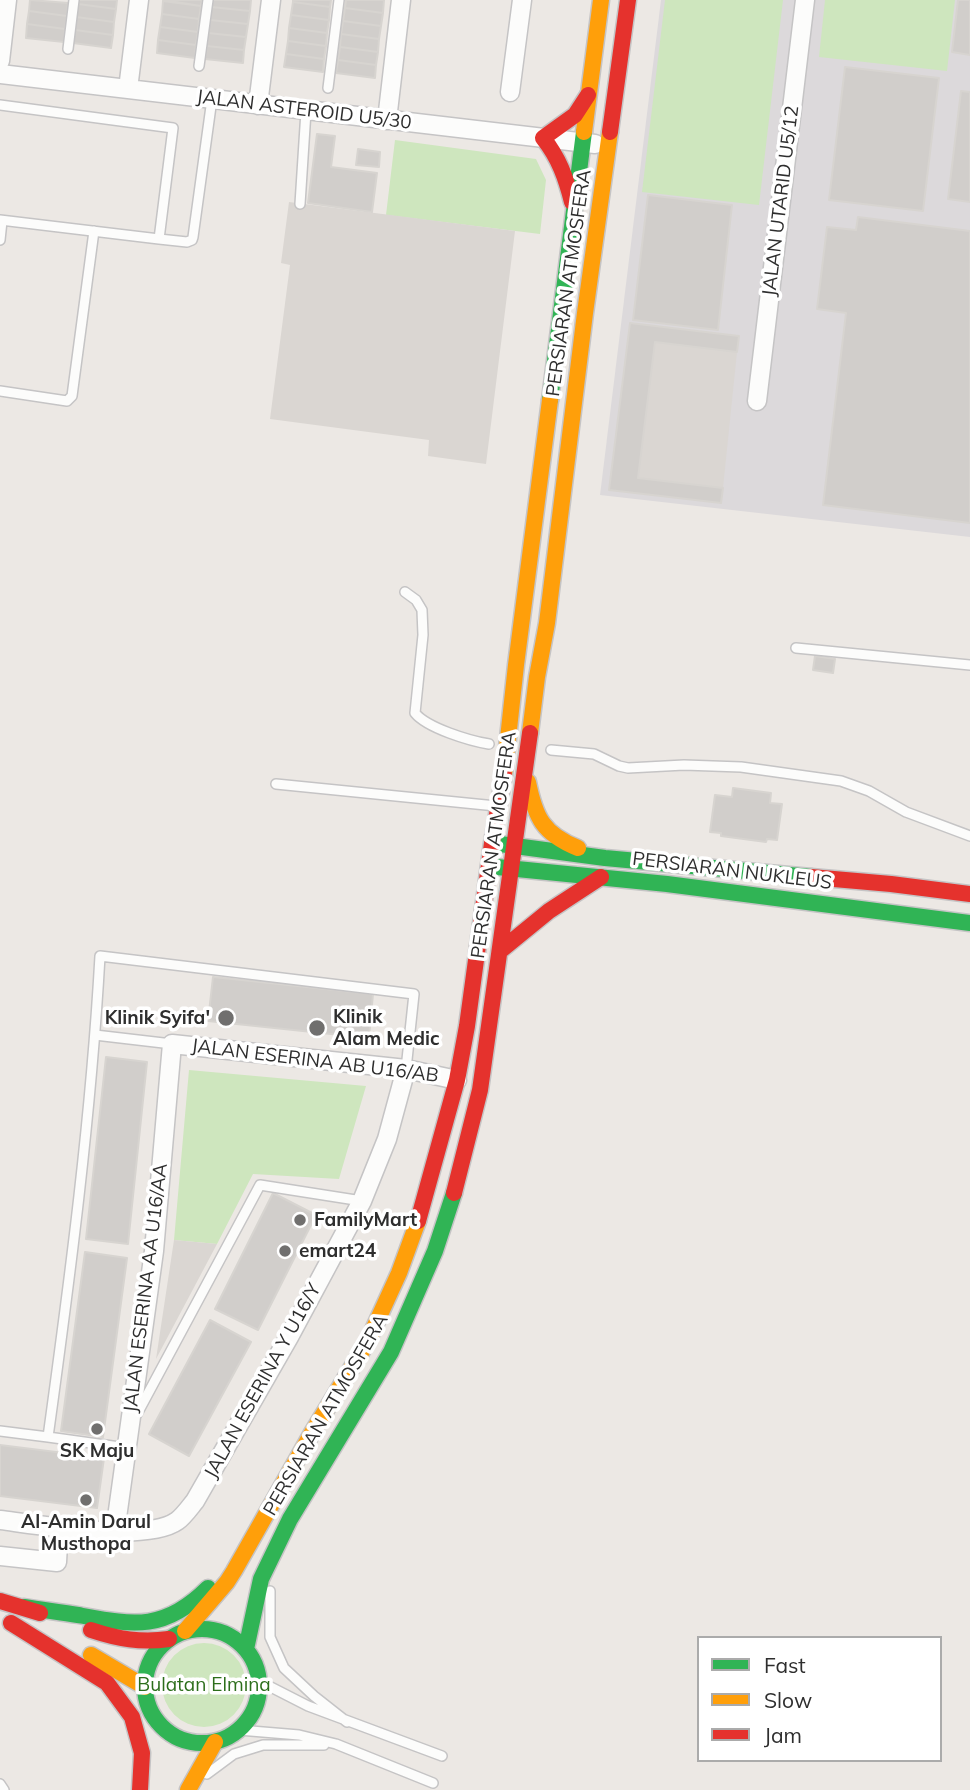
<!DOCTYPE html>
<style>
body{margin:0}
#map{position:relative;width:970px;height:1790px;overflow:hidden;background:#ece8e4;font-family:Mulish,sans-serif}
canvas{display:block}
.legend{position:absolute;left:697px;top:1636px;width:245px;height:126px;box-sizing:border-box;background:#fff;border:2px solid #ababab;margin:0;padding:9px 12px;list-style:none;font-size:21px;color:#2e2e2e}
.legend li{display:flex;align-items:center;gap:14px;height:35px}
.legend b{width:35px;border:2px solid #ababab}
</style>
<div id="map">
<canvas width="970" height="1790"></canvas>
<ul class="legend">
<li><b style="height:9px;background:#30b455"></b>Fast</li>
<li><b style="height:9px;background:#ff9f0a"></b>Slow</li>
<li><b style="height:9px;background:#e5322d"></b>Jam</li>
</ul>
</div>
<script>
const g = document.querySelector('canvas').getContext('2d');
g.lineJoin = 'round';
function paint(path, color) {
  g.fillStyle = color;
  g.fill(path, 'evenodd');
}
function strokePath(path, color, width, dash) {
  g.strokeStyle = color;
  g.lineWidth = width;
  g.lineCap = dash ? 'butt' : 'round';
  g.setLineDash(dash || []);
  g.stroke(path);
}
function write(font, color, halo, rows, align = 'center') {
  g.font = font + ' Mulish,sans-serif';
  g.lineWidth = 7;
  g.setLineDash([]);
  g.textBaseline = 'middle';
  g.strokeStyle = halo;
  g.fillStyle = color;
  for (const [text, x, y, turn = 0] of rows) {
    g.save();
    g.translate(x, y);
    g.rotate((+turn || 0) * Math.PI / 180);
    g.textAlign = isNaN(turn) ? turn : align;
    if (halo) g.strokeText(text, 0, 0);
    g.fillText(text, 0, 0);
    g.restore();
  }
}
const industrial = new Path2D(`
 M661 0H970V537L600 495Z`);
const green = new Path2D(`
 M665 0H783L759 205 642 192Z
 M825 0H955L947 71 819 57Z
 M395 140 536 159 546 180 540 234 386 215Z
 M189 1070 366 1086 339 1179 253 1174 217 1244 174 1240Z
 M162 1685a42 42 0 1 1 84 0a42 42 0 1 1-84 0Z`);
const plaza = new Path2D(`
 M289 202 515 231 486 464 428 456 429 440 270 419 290 265 281 263Z
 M655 342 737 352 723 488 638 478Z
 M174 1240 217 1244 156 1359Z`);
const building = new Path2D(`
 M30 0 68 3 67 16 29 11Z
 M79 0H117L116 9 78 4Z
 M163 0H202L201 6Z
 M212 0H251L250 11 211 7Z
 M293 0H331L330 7 293 2Z
 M346 0H384L383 13 345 8Z
 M958 0H970V55L952 52Z
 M163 1 201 6 199 19 162 14Z
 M293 2 330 7 329 20 291 15Z
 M78 4 116 9 114 22 76 17Z
 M211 7 250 11 248 24 210 20Z
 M345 8 383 13 381 26 343 21Z
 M29 11 67 16 65 29 27 24Z
 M162 14 199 19 198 32 160 27Z
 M291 15 329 20 327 33 289 28Z
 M76 17 114 22 113 35 75 30Z
 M210 20 248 24 246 37 208 33Z
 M343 21 381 26 379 39 341 34Z
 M27 24 65 29 64 42 26 38Z
 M160 27 198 32 196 45 158 40Z
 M289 28 327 33 326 46 288 41Z
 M75 30 113 35 111 48 73 43Z
 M208 33 246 37 244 50 207 46Z
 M341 34 379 39 378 52 340 47Z
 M158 40 196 45 195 58 157 53Z
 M288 41 326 46 324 59 286 54Z
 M207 46 244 50 243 63 205 59Z
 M340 47 378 52 376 65 338 60Z
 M286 54 324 59 323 72 284 67Z
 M338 60 376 65 375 78 336 73Z
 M845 67 939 78 923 211 829 200Z
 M961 91 970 92V202L948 199Z
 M317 134 335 136 331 167 377 173 372 212 308 203Z
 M358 149 380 152 379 167 356 165Z
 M648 195 732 205 718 330 633 320Z
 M858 217 970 231V523L823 505 846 313 817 309 827 227 856 230Z
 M630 323 739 336 737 352 655 342 638 478 723 488 721 503 609 490Z
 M815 656 835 659 833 673 813 670Z
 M733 788 771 793 770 803 782 804 777 840 767 839 766 842 721 836V833L710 832 715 795 732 797Z
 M213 977 373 994 369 1038 208 1021Z
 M106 1057 147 1062 128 1244 86 1239Z
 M273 1193 316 1215 258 1330 215 1309Z
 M85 1252 127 1258 103 1437 61 1431Z
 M210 1320 251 1342 189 1456 149 1434Z
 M0 1445 104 1458 97 1508 0 1496Z`);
const lane = new Path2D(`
 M68 49 74 0
 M199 66 208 0
 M328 88 339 0
 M0 105 173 128 159 239 0 220
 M300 204 306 111
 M159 239 187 242 192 240 193 237 212 99
 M0 240 2 221
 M0 391 67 401 72 396 94 231
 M405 592 416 600 422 610 423 635 415 713C427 728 470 741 489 744
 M796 648 970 665
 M551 750 594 754 619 766 628 768 684 765 741 767 841 781 869 791 906 812 970 836
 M276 784 496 806
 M95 1035 172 1044
 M137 1414 260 1185 362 1201
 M0 1431 48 1437 127 1448
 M48 1437C70 1277 91 1117 100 956L414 994 406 1069
 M270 1591V1637L284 1668 314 1696 347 1722
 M259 1681 308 1706 442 1756
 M239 1730 299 1735 336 1744 433 1783
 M207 1774 234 1754 263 1745H324
 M0 1784 4 1790`);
const street = new Path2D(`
 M0 61 7 0
 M0 74 595 144
 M128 89 139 0
 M510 92 522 0
 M258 105 271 0
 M387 120 401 0
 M757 401 805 0
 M0 1520C39 1525 146 1543 177 1521 184 1516 190 1507 195 1501L289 1337 362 1201 387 1139 406 1069
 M115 1532 154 1251 172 1044 406 1069 457 1080
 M0 1556 57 1562 59 1527`);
const fast = new Path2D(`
 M550 400 584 132
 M500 844 605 858 811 877
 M497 867 667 884 970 923
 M24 1607C42 1610 60 1612 78 1615 133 1625 164 1632 208 1588
 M145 1686a57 57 0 1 1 114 0a57 57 0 1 1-114 0Z
 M246 1649 261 1579 290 1519 391 1352 435 1251 454 1193`);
const slow = new Path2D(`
 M584 132 601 0
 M530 733 537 677 547 623 585 313 610 132
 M504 775 516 665 550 400
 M528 782C535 817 543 834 578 848
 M185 1631 227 1582 234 1571 312 1433 368 1341 399 1273 418 1221
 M91 1655 145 1687
 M188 1790 215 1742`);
const jam = new Path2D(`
 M610 132 628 0
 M572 202C566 178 559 158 543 138L575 115 588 95
 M811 877 891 884 970 894
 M500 951 549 911 601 877
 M454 1193 480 1090 530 733
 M418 1221 457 1080 467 1026 492 843 504 775
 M0 1601 40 1613
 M11 1623 107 1683 132 1717 142 1753 140 1790
 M91 1630C118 1639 141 1643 169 1639`);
const markers = [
 [226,1018,9,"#706f6e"],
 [317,1028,9,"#706f6e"],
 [300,1220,7,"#706f6e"],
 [285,1251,7,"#706f6e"],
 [97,1429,7,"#706f6e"],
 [86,1500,7,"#706f6e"]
];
const streetNames = [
 ["JALAN ASTEROID U5/30",304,110,7],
 ["JALAN UTARID U5/12",781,201,-83],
 ["PERSIARAN ATMOSFERA",569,283,-82],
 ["PERSIARAN ATMOSFERA",494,845,-82],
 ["PERSIARAN NUKLEUS",732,871,7],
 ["JALAN ESERINA AB U16/AB",315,1061,7],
 ["JALAN ESERINA AA U16/AA",146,1288,-83],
 ["JALAN ESERINA Y U16/Y",263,1381,-61],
 ["PERSIARAN ATMOSFERA",326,1415,-60]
];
const poiNames = [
 ["Klinik",333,1017],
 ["Alam Medic",333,1039],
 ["Klinik Syifa'",210,1018,"right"],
 ["FamilyMart",314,1220],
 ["emart24",299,1251],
 ["SK Maju",97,1451,"center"],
 ["Al-Amin Darul",86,1522,"center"],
 ["Musthopa",86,1544,"center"]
];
const parkNames = [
 ["Bulatan Elmina",204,1685]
];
paint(industrial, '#dcd9db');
paint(green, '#cee6be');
paint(plaza, '#dad6d2');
paint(building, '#d1cecb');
strokePath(building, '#d7d4d0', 2);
strokePath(lane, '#c5c4c5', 12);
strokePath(street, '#c5c4c5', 21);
strokePath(fast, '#c5c4c5', 19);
strokePath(slow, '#c5c4c5', 19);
strokePath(jam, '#c5c4c5', 19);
strokePath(lane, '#fcfcfb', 9);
strokePath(street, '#fcfcfb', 18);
strokePath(fast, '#30b455', 16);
strokePath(slow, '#ff9f0a', 16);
strokePath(jam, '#e5322d', 16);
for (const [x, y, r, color] of markers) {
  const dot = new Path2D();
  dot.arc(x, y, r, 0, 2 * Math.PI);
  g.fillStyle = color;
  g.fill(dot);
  strokePath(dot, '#fff', 2.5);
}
write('19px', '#2e2e2e', '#fff', streetNames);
write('bold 19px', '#2e2e2e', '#fff', poiNames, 'left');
write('19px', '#2c6e1b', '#fff', parkNames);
</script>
